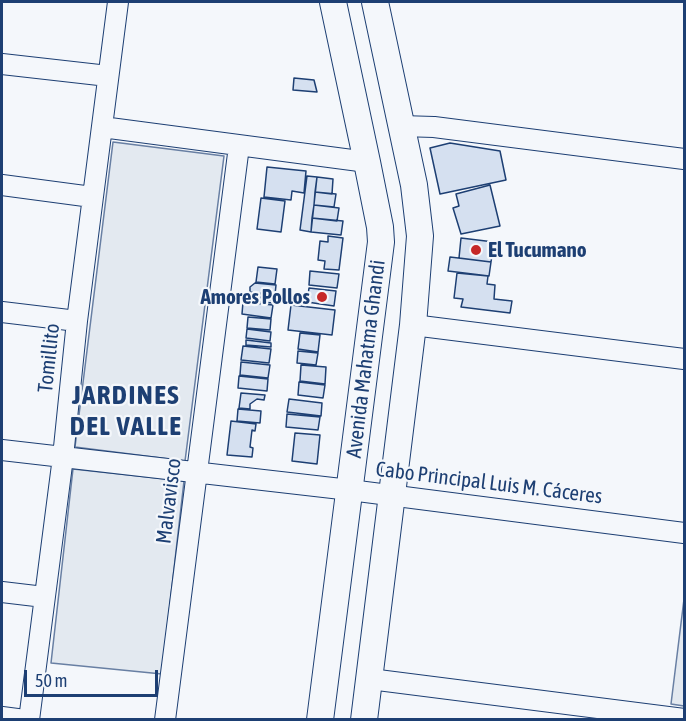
<!DOCTYPE html>
<meta charset="utf-8">
<style>
body{margin:0}
#map{position:relative;width:686px;height:721px;overflow:hidden;background:#f4f7fb;font-family:"Asap Condensed",sans-serif}
canvas{display:block}
.frame{position:absolute;inset:0;border:3px solid #1d3f73;pointer-events:none}
.scale{position:absolute;left:24px;top:670px;width:134px;height:27px;box-sizing:border-box;border:3px solid #1d3f73;border-top:0;padding-left:8px;font-size:18px;line-height:21px;white-space:nowrap;color:#1d3f73;-webkit-text-stroke:4px #f4f7fb;paint-order:stroke}
</style>
<div id="map">
<canvas width="686" height="721"></canvas>
<div class="frame"></div>
<div class="scale">50 m</div>
</div>
<script>
const g = document.querySelector('canvas').getContext('2d');
g.lineJoin = 'round';
function paint(path, color) {
  g.fillStyle = color;
  g.fill(path, 'evenodd');
}
function strokePath(path, color, width, dash) {
  g.strokeStyle = color;
  g.lineWidth = width;
  g.lineCap = dash ? 'butt' : 'round';
  g.setLineDash(dash || []);
  g.stroke(path);
}
function write(font, color, halo, rows, align = 'center') {
  g.font = font + ' "Asap Condensed",sans-serif';
  g.lineWidth = 4.5;
  g.setLineDash([]);
  g.textBaseline = 'middle';
  g.strokeStyle = halo;
  g.fillStyle = color;
  for (const [text, x, y, turn = 0] of rows) {
    g.save();
    g.translate(x, y);
    g.rotate((+turn || 0) * Math.PI / 180);
    g.textAlign = isNaN(turn) ? turn : align;
    if (halo) g.strokeText(text, 0, 0);
    g.fillText(text, 0, 0);
    g.restore();
  }
}
const green = new Path2D(`
 M113 142 224 156 185 461 75 447Z
 M73 469 184 481 162 674 51 663Z
 M684 599V706L671 704Z`);
const building = new Path2D(`
 M294 78 314 80 317 92 293 90Z
 M450 143 500 151 506 180 440 194 430 148Z
 M267 167 306 171 304 193 292 191 291 200 264 197Z
 M307 176 317 177 311 232 300 230Z
 M317 177 333 179 332 194 315 192Z
 M490 185 500 226 461 234 453 208 459 206 456 194Z
 M315 192 336 194 334 207 314 205Z
 M261 198 285 201 281 232 257 229Z
 M314 205 339 208 337 221 312 218Z
 M312 218 343 221 341 235 311 232Z
 M328 236 343 238 339 270 324 269 325 261 318 260 320 241 328 242Z
 M461 238 494 242 491 262 459 258Z
 M450 257 491 262 489 276 448 271Z
 M258 267 277 269 275 284 256 282Z
 M310 271 339 274 337 288 309 285Z
 M457 273 488 276 487 284 495 285 494 299 512 301 510 313 461 307 463 299 454 298Z
 M255 283 276 285 275 295 250 292V287Z
 M309 288 336 291 334 306 307 302Z
 M249 293 262 294 261 298 273 300V303L248 301Z
 M243 302 273 305 271 318 242 314Z
 M291 305 335 310 332 335 288 330Z
 M248 317 271 319 270 330 247 328Z
 M247 329 271 332 270 341 246 338Z
 M300 333 320 335 318 352 298 349Z
 M246 340 271 343V347L246 345Z
 M243 346 271 349 269 363 241 360Z
 M298 351 318 353 316 365 297 363Z
 M241 362 270 365 268 378 240 375Z
 M301 365 326 367 325 384 300 381Z
 M239 376 268 379 267 391 238 388Z
 M299 382 325 385 323 398 298 395Z
 M241 393 265 395 264 400 257 399 250 404V409L239 408Z
 M289 399 322 403 321 416 287 412Z
 M238 409 261 411 260 423 237 421Z
 M287 414 320 417 318 430 286 427Z
 M231 421 256 424 255 431 252 430 250 447 253 448 252 457 227 455Z
 M295 433 320 435 317 464 292 461Z`);
const minor = new Path2D(`
 M2 64 108 76
 M401 126 434 127 684 159
 M102 127 367 162
 M2 185 92 197
 M2 312 77 321
 M413 325 684 359
 M2 450 350 490 684 533
 M2 592 44 597
 M370 679 684 719
 M2 717 25 720
 M29 720 63 457 77 321 118 2
 M165 720 239 146`);
const major = new Path2D(`
 M320 720 381 242 380 227 367 162 333 2
 M364 720 413 325 420 236 414 185 375 2`);
const markers = [
 [476,250,6,"#c62828"],
 [322,297,6,"#c62828"]
];
const poiNames = [
 ["El Tucumano",488,250],
 ["Amores Pollos",310,297,"right"]
];
const streetNames = [
 ["Tomillito",49,358,-84],
 ["Avenida Mahatma Ghandi",366,359,-83],
 ["Cabo Principal Luis M. Cáceres",489,483,7],
 ["Malvavisco",169,501,-83]
];
const districtNames = [
 ["JARDINES",126,395],
 ["DEL VALLE",126,426]
];
paint(green, '#e3e9f0');
strokePath(green, '#687fa3', 1.5);
paint(building, '#d5e0f0');
strokePath(building, '#1d3f73', 1.5);
strokePath(minor, '#1d3f73', 22);
strokePath(major, '#1d3f73', 28);
strokePath(minor, '#f4f7fb', 20);
strokePath(major, '#f4f7fb', 26);
for (const [x, y, r, color] of markers) {
  const dot = new Path2D();
  dot.arc(x, y, r, 0, 2 * Math.PI);
  g.fillStyle = color;
  g.fill(dot);
  strokePath(dot, '#f4f7fb', 2);
}
write('bold 21px', '#1d3f73', '#f4f7fb', poiNames, 'left');
write('21px', '#1d3f73', '#f4f7fb', streetNames);
g.letterSpacing = '1.5px';
write('bold 27px', '#1d3f73', '#f4f7fb', districtNames);
g.letterSpacing = '0px';
</script>
